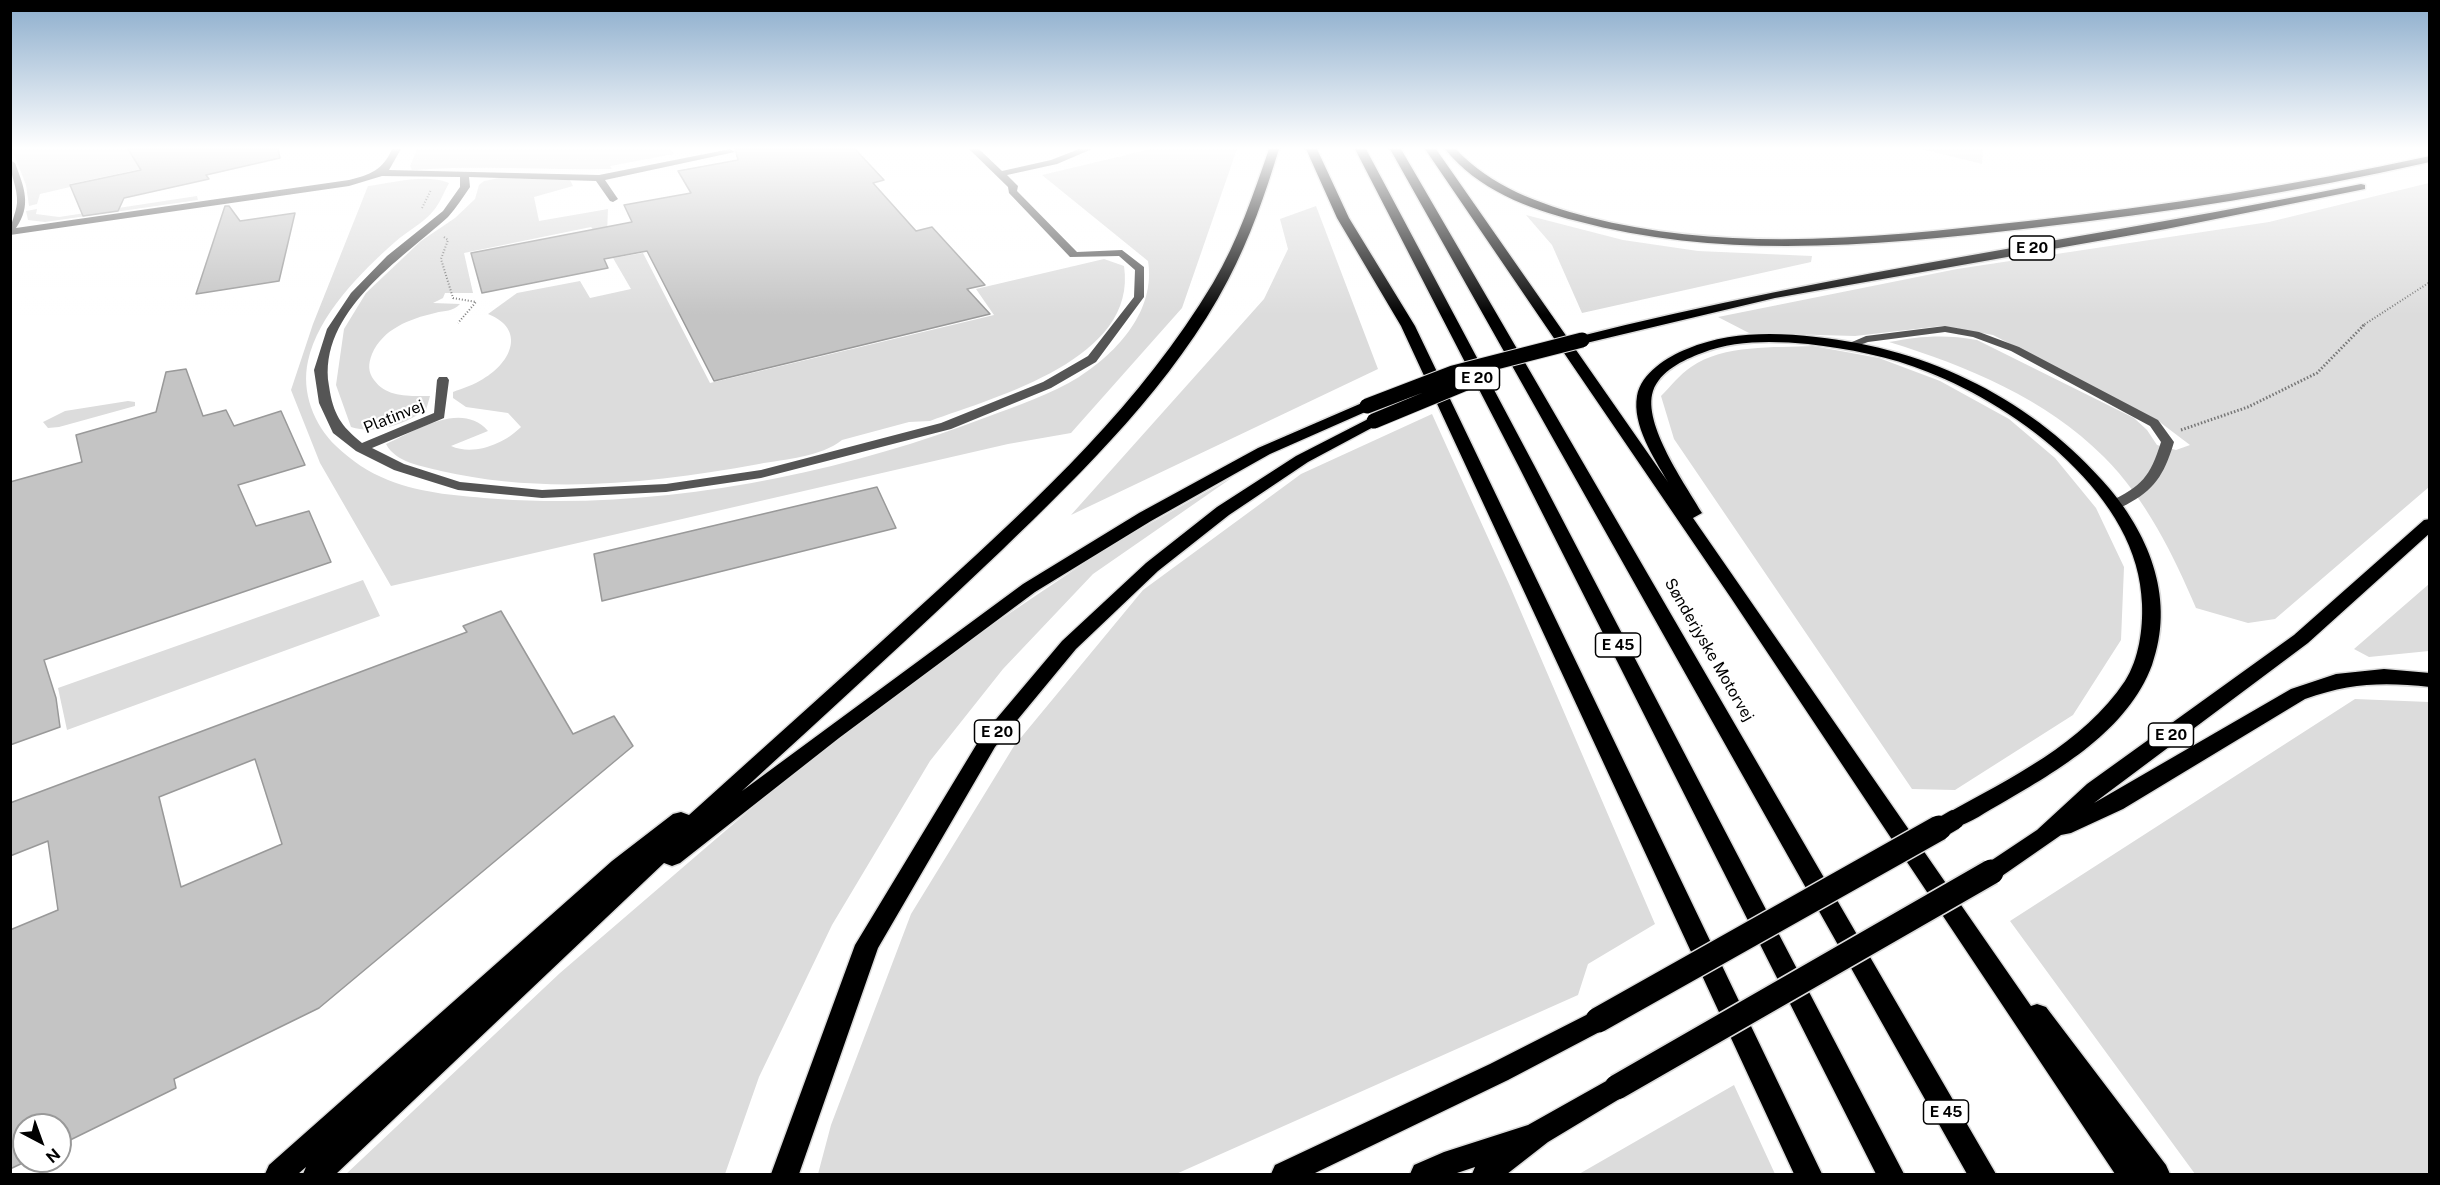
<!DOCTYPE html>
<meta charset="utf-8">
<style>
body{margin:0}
#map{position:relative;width:2440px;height:1185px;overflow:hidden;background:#fff;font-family:"Public Sans",sans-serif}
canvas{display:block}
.frame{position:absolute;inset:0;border:12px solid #000;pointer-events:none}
.north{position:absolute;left:12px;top:1113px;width:60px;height:60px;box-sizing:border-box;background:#fff;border:2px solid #999;border-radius:50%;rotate:139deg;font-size:16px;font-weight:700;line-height:24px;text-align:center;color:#000}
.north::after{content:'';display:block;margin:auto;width:21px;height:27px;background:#000;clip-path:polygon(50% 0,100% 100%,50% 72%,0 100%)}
</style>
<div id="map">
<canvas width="2440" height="1185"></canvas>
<div class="frame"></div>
<div class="north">N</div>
</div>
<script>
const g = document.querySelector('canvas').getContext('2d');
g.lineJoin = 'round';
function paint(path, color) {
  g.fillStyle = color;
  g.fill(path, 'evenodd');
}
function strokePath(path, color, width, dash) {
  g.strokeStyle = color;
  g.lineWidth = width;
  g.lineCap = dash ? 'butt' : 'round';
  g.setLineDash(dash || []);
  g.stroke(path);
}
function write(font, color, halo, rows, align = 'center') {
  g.font = font + ' "Public Sans",sans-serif';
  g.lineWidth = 4.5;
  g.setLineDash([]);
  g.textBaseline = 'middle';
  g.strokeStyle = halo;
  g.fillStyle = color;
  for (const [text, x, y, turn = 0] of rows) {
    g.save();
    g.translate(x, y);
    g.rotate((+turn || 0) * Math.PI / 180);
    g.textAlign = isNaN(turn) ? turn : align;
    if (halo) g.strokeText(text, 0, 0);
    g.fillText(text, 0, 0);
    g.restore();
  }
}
const green = new Path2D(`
 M12 149H145L130 152 132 155 161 149 174 162 70 184V187L40 194 37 204 29 206 26 185Z
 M417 149H670L674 154 610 166 612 169C545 170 479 165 412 170L410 166Z
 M1151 149H1237L1182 308 1071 433 1008 444 391 586 320 463 291 390 313 324 368 186C392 183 426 173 449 183 444 192 440 203 434 210 424 223 407 231 395 242 361 272 318 315 308 361 301 392 314 425 336 446 352 461 368 472 388 480 423 494 461 496 498 499 661 510 836 475 987 417 1017 406 1051 394 1079 377 1118 352 1156 310 1148 261L1042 175Z
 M1922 149H1983L1982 164Z
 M499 178 570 180 573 186 534 197 539 221 608 209 607 234 599 236 591 227 464 253 473 293H445L443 298 433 303 460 304C453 312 445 310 435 313 409 319 383 329 372 354 368 364 368 372 374 380 387 398 410 396 430 396L426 410C404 424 377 435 351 427L336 385 344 329 366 293 421 241 455 218 475 199 479 185 484 181Z
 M2429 183V487L2275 619 2248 623 2196 608C2173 554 2146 499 2104 457 2045 398 1967 366 1889 342 1920 336 1945 334 1977 340L2134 418 2147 430 2157 445 2176 450 2190 445 2157 420 1993 335 1942 326 1855 336 1749 333 1718 317 1957 269 2269 222Z
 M197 196 198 200 45 222 28 220 26 211 37 209 36 214 59 217Z
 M1316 206 1378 369 1071 515 1264 299 1288 249 1280 219Z
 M1526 215 1623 240 1698 251 1812 256 1811 262 1582 313 1552 245Z
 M643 253 710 383 994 315 976 289 1104 259 1124 266C1138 359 998 396 930 421L909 422 842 440C821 457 785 459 759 464 654 483 546 495 441 471 422 466 396 463 386 444 414 432 461 400 488 431L451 446C474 456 504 444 521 427L508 413 466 407 453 398V392C463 388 474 385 483 379 512 362 526 329 488 314L517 293 580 281 590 298 631 289 613 258Z
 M1813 346 1879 358 1940 381 2009 419 2055 458 2096 508 2124 567 2121 640 2073 715 1955 790 1912 789 1674 439 1661 396C1670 387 1680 374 1691 367 1724 344 1774 348 1813 346Z
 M128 401 135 402V406L59 427 48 428 43 422 65 411Z
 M1432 414 1509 584 1655 924 1588 964 1578 995 1176 1174H818L831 1125 911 914 1014 746 1143 590 1301 474Z
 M1233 477 1093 574 1003 669 930 761 832 925 759 1077 725 1174H346L560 973 774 789 958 648 1108 547Z
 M363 580 380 616 67 730 58 688Z
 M2429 584V651L2369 657 2354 649Z
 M2355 699 2429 702V1174H2195L2010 921Z
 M1734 1085 1775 1174H1579Z`);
const building = new Path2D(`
 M128 149H278L280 158 206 175 209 179 124 198 118 211 83 216 70 185 141 170Z
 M735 149H855L884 180 873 183 916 231 932 227 985 285 967 289 990 314 714 381 647 251 604 259 608 268 482 293 471 253 632 222 624 205 691 193 678 171 738 160Z
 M225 206H229L240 221 295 213 279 281 196 294Z
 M186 369 203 416 226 410 234 426 281 411 305 465 238 485 256 526 309 511 331 562 44 660 56 698 60 727 10 745V482L82 462 76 435 156 412 166 372Z
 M877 487 896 528 602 601 594 554Z
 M501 611 573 734 614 716 633 746 319 1008 174 1079 176 1088 60 1145V1125H24V1161H27L10 1169V930L58 910 48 841 10 856V803L467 632 463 626ZM255 759 282 844 181 887 159 797Z`);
const pathFar1 = new Path2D(`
 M422 208 431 190
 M444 237 448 240 441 259 453 298 476 302 458 323
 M2362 326 2430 282`);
const path = new Path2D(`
 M2181 430 2248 407 2317 373 2365 324`);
const minor = new Path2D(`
 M392 149H401L389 170 599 175 730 149 735 152 605 180 618 199 613 202 610 201 596 181 469 177 470 187C463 197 456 208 448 217 402 259 317 312 329 386 333 414 341 426 362 443L434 413 437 380 439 377H447L449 380 444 418 372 448 404 464 460 482 542 490 666 484 761 470 941 423 1043 382 1088 356 1134 297 1135 270 1119 256 1070 257 1009 193 1008 187 969 149H979L1002 171 1051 160 1079 149H1092L1057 164 1007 175 1018 186 1017 191 1077 252 1122 250 1144 267V297L1096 362 1051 388 951 429 761 478 666 492 542 498 458 490 394 470 356 451 333 433 319 403 314 370 327 329 351 293 387 256 443 211 460 187V177L382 176 349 186 10 235C10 223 16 214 17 203 18 188 10 175 10 160L15 163C24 187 32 205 16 228L349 180C370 175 383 170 392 149Z
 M1945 326 1979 332 2019 347 2158 420 2174 442C2166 469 2157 488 2131 502 2124 506 2118 510 2109 508L2107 505 2109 502C2142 486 2150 477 2161 442L2150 426 2011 351 1973 337 1945 332 1868 342 1851 348 1845 345 1866 336Z`);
const highway = new Path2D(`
 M1269 149H1279C1265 195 1250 238 1228 280 1175 382 1084 471 1002 550 916 632 829 711 742 791L1023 584 1139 513 1258 448 1362 403H1372L1374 406 1372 409 1270 454 1151 521 1035 592 839 738 680 863 672 866 664 863 336 1174H303L306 1167 298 1174H265L269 1165 612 861 673 814 681 812 689 815C772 740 856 665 938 590 1040 497 1142 402 1213 283 1238 241 1253 195 1269 149Z
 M1306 149H1317L1349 218 1415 326 1822 1174H1794L1401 326 1337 218Z
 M1355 149H1366L1534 465 1904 1174H1876L1518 465Z
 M1390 149H1401L1996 1174H1967Z
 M1425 149H1436L1668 482C1654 458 1632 425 1637 396 1641 373 1667 357 1687 349 1728 332 1772 332 1816 337 1930 349 2034 400 2109 488 2151 538 2175 601 2152 665 2128 730 2059 770 2002 803 1987 811 1971 823 1954 828L1946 826 1943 820 1946 814C2010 778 2083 744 2125 681 2139 659 2143 629 2142 604 2140 497 2018 407 1928 372 1889 356 1849 349 1808 344 1773 341 1735 340 1702 353 1683 360 1660 371 1653 391 1642 424 1686 485 1702 513L1693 518 2031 1006 2037 1004 2046 1007 2166 1165 2170 1174H2115L1731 598Z
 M1445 149H1456C1491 187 1540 204 1588 217 1732 254 1882 237 2028 221 2163 206 2297 185 2430 156V162C2298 192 2166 213 2032 228 1880 245 1727 261 1577 221 1528 209 1477 189 1445 149Z
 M2361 184 2365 185V189L2166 229 1775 298 1582 344 1575 340 1577 337C1836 271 2100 237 2361 184Z
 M1374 416 1382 421 1379 424 1308 462 1229 515 1158 571 1076 649 995 747 878 948 799 1174H771L855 945 981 737 1062 641 1146 563 1217 507 1296 456Z
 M2430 519V533L2308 643 2094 803 2291 689 2336 674 2384 669 2430 673V687C2383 682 2350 683 2305 699L2123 809 2071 833 2061 835 1999 878 1991 881 1983 878 1980 872 1983 866 2037 830 2087 784 2294 635 2424 520Z
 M1598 1009 1607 1012 1610 1020 1607 1028 1508 1080 1313 1174H1271L1275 1165 1490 1064Z
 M1617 1075 1626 1079 1630 1087 1626 1095 1548 1142 1507 1174H1472L1475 1167 1454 1174H1410L1414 1165 1444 1152 1528 1125Z`);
const highwayBridgeFar2 = new Path2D(`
 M1367 406 1453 373 1582 340
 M1374 421 1490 373`);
const highwayBridgeFar1 = new Path2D(`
 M1937 830 1954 820`);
const highwayBridge = new Path2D(`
 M1598 1020 1939 828
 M1617 1087 1991 872`);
const shields = [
 [2032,248,45],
 [1477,378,45],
 [1618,645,45],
 [997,732,45],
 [2171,735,45],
 [1946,1112,45]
];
const shieldNames = [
 ["E 20",2032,248],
 ["E 20",1477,378],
 ["E 45",1618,645],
 ["E 20",997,732],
 ["E 20",2171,735],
 ["E 45",1946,1112]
];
const streetNames = [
 ["Platinvej",394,417,-22],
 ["Sønderjyske Motorvej",1709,650,60]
];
paint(green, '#dcdcdc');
paint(building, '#c4c4c4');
strokePath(building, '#999', 1.5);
strokePath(highway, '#dbdbdb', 3);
strokePath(pathFar1, '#777', 2, [1, 2]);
strokePath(path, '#777', 3, [1.5, 2]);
paint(minor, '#555');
paint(highway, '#000');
strokePath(highwayBridgeFar2, '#dbdbdb', 17, []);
strokePath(highwayBridgeFar1, '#dbdbdb', 22, []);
strokePath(highwayBridge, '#dbdbdb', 28, []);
strokePath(highwayBridgeFar2, '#000', 15);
strokePath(highwayBridgeFar1, '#000', 20);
strokePath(highwayBridge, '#000', 25);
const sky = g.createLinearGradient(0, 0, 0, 315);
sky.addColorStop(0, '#8cadcc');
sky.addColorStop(0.47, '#fff');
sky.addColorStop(1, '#ffffff00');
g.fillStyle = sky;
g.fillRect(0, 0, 2440, 315);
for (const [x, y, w] of shields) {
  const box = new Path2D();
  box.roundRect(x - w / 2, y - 12, w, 24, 4.5);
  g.fillStyle = '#fff';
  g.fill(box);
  strokePath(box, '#000', 1.5);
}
write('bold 15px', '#000', null, shieldNames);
write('16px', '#000', '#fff', streetNames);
</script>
